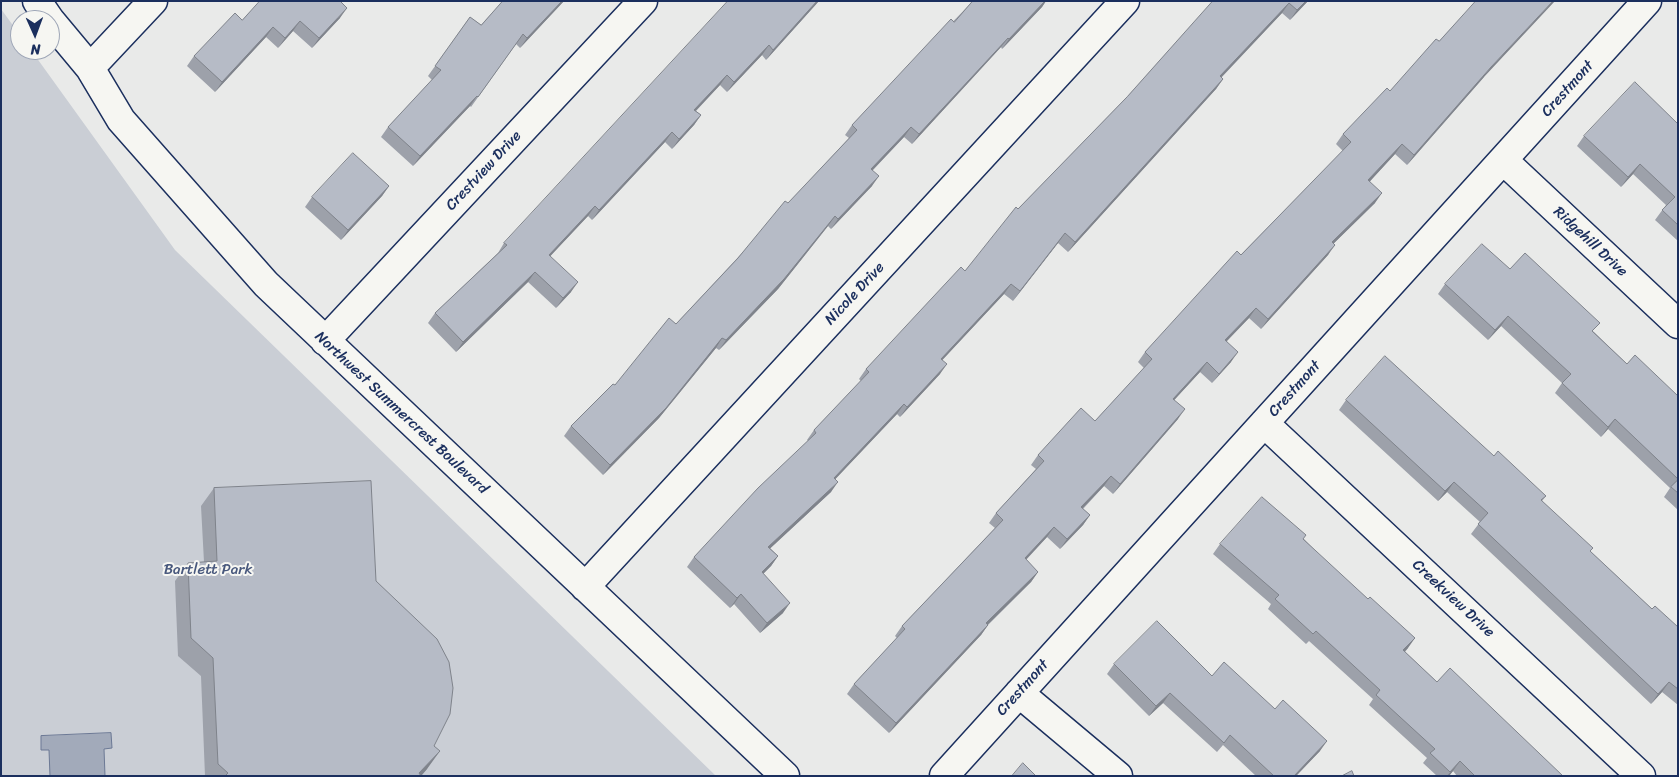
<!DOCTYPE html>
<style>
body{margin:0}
#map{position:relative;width:1679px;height:777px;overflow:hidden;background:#e9eae9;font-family:Sriracha,sans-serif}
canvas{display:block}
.frame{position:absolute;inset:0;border:2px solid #1b2f5e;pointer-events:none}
.north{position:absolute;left:10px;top:10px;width:50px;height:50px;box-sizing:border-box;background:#f6f6f2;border:1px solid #9ea6b7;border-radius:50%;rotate:178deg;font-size:14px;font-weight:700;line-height:20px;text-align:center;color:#1b2f5e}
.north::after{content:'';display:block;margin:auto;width:18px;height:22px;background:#1b2f5e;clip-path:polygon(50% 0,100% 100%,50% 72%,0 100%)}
</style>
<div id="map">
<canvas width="1679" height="777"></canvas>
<div class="frame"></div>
<div class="north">N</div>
</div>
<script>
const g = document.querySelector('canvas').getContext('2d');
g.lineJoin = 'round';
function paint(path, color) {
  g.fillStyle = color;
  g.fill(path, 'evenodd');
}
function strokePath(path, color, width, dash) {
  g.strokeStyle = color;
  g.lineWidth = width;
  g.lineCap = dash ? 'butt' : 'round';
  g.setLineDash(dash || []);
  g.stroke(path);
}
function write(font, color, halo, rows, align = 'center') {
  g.font = font + ' Sriracha,sans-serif';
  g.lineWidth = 4;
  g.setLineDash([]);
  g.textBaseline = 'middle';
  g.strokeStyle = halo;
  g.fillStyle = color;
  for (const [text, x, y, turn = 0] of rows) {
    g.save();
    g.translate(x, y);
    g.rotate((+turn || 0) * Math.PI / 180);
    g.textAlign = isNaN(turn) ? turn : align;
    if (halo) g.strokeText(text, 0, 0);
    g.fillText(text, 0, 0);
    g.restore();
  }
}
const green = new Path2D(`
 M1 9 20 35V50H31L175 250 716 776H1Z`);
const water = new Path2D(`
 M111 733 112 748 104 749 105 776H50L49 750H41V736Z`);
const minor = new Path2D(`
 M37 1 50 20
 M50 20 90 68 121 120 266 284 785 776
 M90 68 153 1
 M1503 160 1678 324
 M325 341 643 1
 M1264 423 1641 776
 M585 587 1125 1
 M1019 693 1118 776
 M944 776 1647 1`);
const wall = new Path2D(`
 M503 1H564L520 48 516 44 471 107 470 106 413 166 381 137 388 127 432 80 428 76 470 17 481 25Z
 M819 1 766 60 762 55 727 92 720 85 696 111 701 115 694 125 672 149 665 142 592 220 588 216 550 256 571 292 556 308 528 282 456 352 428 323 435 313 498 253 504 243Z
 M973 1H1046L1042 7 1002 49 1001 47 912 144 904 137 873 170 872 186 831 229 828 226 778 289 719 350 716 348 659 418 603 475 564 436 571 426 615 385 676 324 849 138 845 135 852 125Z
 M1213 1H1308L1290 20 1282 13 1221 78 1223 79 1216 89 1068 252 1058 243 1013 301 1004 294 942 360 940 374 900 417 897 414 835 479 831 492 770 548 778 556 771 566 763 574 783 613 760 633 734 604 730 608 687 567 694 557 808 441 807 440 814 430 861 381 859 379 866 369 965 271 1018 209 1127 97Z
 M340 18 312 48 293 31 278 48 266 37 215 92 187 66 194 56 242 20Z
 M1484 77 1407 165 1395 154 1370 181 1375 203 1334 243 1328 255 1261 329 1249 318 1227 341 1231 362 1212 383 1200 372 1174 400 1178 419 1113 494 1104 486 1083 509 1090 515 1083 525 1060 549 1047 537 1026 560 1038 572 1031 582 988 625 981 635 889 733 847 694 854 684 897 638 895 636 902 626 995 528 989 523 996 513 1036 469 1031 465 1038 455 1095 421 1144 368 1138 362 1145 352 1343 151 1336 144 1343 134 1390 91Z
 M1678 124V241L1655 220 1666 205 1633 174 1621 187 1577 146 1584 136Z
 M389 186 382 196 341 240 305 207 312 197Z
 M1510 269 1594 332 1627 364 1678 396V510L1664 497 1670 488 1608 429 1601 437 1555 393 1562 383 1501 326 1488 340 1438 294 1445 284Z
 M1346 400 1494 456 1546 496 1542 501 1591 552 1652 609 1678 627V705L1662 692 1651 704 1471 534 1480 522 1447 492 1438 501 1339 410Z
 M214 488 376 581 434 746 427 769 421 776H205L201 676 178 656 175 581 188 563 204 562 201 506Z
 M1304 539 1408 648 1405 652 1437 682 1563 776H1457L1453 771 1449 776H1437L1423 763 1427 758 1369 705 1373 699 1309 641 1306 644 1268 609 1271 604 1213 554 1220 544Z
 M1114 664 1212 676 1320 751 1296 776H1256L1223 745 1217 752 1163 703 1149 716 1107 674Z`);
const shadedWall = new Path2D(`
 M562 1H564L520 48 527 38Z
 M817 1H819L766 60 773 50Z
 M1045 1H1046L1042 7 1002 49 1009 39Z
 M1306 1H1308L1290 20 1297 10Z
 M1553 1H1555L1484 77 1407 165 1414 155 1491 67Z
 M1289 3 1282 13 1213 86 1220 76Z
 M347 8 340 18 312 48 319 38Z
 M300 21 293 31 278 48 285 38Z
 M273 27 266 37 215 92 222 82Z
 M1008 38 1001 47 912 144 919 134Z
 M769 45 762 55 727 92 734 82Z
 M727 75 720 85 687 120 694 110Z
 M1223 79 1216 89 1068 252 1075 242Z
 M477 96 470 106 413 166 420 156Z
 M701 115 694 125 672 149 679 139Z
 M911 127 904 137 864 179 871 169Z
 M672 132 665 142 592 220 599 210Z
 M1402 144 1395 154 1362 190 1368 180Z
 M1640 164 1633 174 1621 187 1628 177Z
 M879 176 872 186 831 229 838 219Z
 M389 186 382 196 341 240 348 230Z
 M1382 193 1375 203 1325 252 1332 242Z
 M595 206 588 216 542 265 549 255Z
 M835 216 828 226 778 289 719 350 726 340Z
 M1065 233 1058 243 1013 301 1020 291Z
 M1335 245 1328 255 1261 329 1268 319Z
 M535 272 528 282 456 352 463 342Z
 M578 282 571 292 556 308 563 298Z
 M1011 284 1004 294 934 369 941 359Z
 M1256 308 1249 318 1218 350 1225 340Z
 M1508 316 1501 326 1488 340 1495 330Z
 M722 338 716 348 659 418 603 475 610 465Z
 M1238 352 1231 362 1212 383 1219 374Z
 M1207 362 1200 372 1166 409 1173 399Z
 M947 364 940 374 900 417 907 407Z
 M904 404 897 414 827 488 834 478Z
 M1185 409 1178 419 1113 494 1120 484Z
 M1615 419 1608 429 1601 437 1608 427Z
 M1111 476 1104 486 1074 517 1081 507Z
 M838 482 831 492 761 557 768 547Z
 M1454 482 1447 492 1438 501 1445 491Z
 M1090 515 1083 525 1060 549 1067 539Z
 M1054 527 1047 537 1018 568 1025 558Z
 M778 556 771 566 755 582 762 572Z
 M1038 572 1031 582 979 633 986 623Z
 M741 594 734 604 730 608 737 598Z
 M790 603 783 613 760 633 767 623Z
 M988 625 981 635 889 733 896 723Z
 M1415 638 1408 648 1396 660 1403 650Z
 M1669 682 1662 692 1651 704 1658 694Z
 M1170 693 1163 703 1149 716 1156 706Z
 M1327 741 1320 751 1296 776H1294Z
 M440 751 427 769 421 776 419 773Z
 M1460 761 1453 771 1449 776H1447Z`);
const building = new Path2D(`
 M260 1H340L347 8 319 38 300 21 285 38 273 27 222 82 194 56 235 13 242 20Z
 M503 1H562L527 38 523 34 478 97 477 96 420 156 388 127 441 70 435 66 470 17 481 25Z
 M728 1H817L773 50 769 45 734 82 727 75 694 110 701 115 679 139 672 132 599 210 595 206 549 255 578 282 563 298 535 272 463 342 435 313 507 245 504 243Z
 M973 1H1045L1009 39 1008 38 919 134 911 127 871 169 879 176 838 219 835 216 784 279 726 340 722 338 666 408 610 465 571 426 613 384 615 385 669 318 676 324 738 258 785 201 788 203 857 130 852 125 951 19 954 22Z
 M1213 1H1306L1297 10 1289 3 1220 76 1223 79 1075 242 1065 233 1020 291 1011 284 941 359 947 364 907 407 904 404 834 478 838 482 768 547 778 556 762 572 790 603 767 623 741 594 737 598 694 557 758 488 816 433 814 430 869 372 866 369 919 312 961 267 965 271 1016 207 1018 209 1127 97Z
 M1476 1H1553L1491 67 1414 155 1402 144 1368 180 1382 193 1332 242 1335 245 1268 319 1256 308 1225 340 1238 352 1219 374 1207 362 1173 399 1185 409 1120 484 1111 476 1081 507 1090 515 1067 539 1054 527 1025 558 1038 572 986 623 988 625 896 723 854 684 905 629 902 626 1003 520 996 513 1044 461 1038 455 1081 408 1095 421 1152 359 1145 352 1237 251 1241 255 1351 142 1343 134 1387 88 1390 91 1436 39 1439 41Z
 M1635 82 1678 124V225L1662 210 1675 197 1640 164 1628 177 1584 136Z
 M353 153 389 186 348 230 312 197Z
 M1482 244 1510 269 1525 253 1600 323 1592 331 1627 364 1635 355 1678 396V479L1615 419 1608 427 1562 383 1571 374 1508 316 1495 330 1445 284Z
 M1385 356 1494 456 1498 451 1546 496 1541 500 1593 548 1590 551 1652 609 1655 606 1678 627V689L1669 682 1658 694 1478 524 1488 513 1454 482 1445 491 1346 400Z
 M1678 480V493L1671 487Z
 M371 481 376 581 437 639 449 662 453 688 450 714 434 746 440 751 419 773 421 776H225L228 773 218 764 213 658 191 638 188 563 217 561 214 488Z
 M1262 497 1306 535 1303 539 1368 599 1370 597 1415 638 1403 650 1437 682 1450 668 1563 776H1475L1460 761 1450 772 1430 753 1435 749 1376 695 1380 690 1316 631 1313 634 1275 599 1279 595 1220 544Z
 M1157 621 1212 676 1224 662 1275 709 1283 700 1327 741 1294 776H1274L1230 735 1224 743 1170 693 1156 706 1114 664Z
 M1023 763 1036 776H1012Z
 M1352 771 1354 776H1342Z`);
const streetNames = [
 ["Crestmont",1568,89,-48],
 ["Crestview Drive",484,171,-47],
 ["Ridgehill Drive",1590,242,43],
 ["Nicole Drive",855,294,-47],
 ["Crestmont",1295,389,-48],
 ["Northwest Summercrest Boulevard",401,413,43],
 ["Creekview Drive",1453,599,43],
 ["Crestmont",1023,688,-48]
];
const parkNames = [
 ["Bartlett Park",208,570]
];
paint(green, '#caced5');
paint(water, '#a2aaba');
strokePath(water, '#6c7995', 1);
strokePath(minor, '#1b2f5e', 31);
strokePath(minor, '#f6f6f2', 28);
paint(wall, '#9da1aa');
paint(shadedWall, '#7f838b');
paint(building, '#b6bbc6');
strokePath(building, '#7f838b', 1);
write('15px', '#1b2f5e', '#f6f6f2', streetNames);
write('15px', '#47577c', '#f6f6f2', parkNames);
</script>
